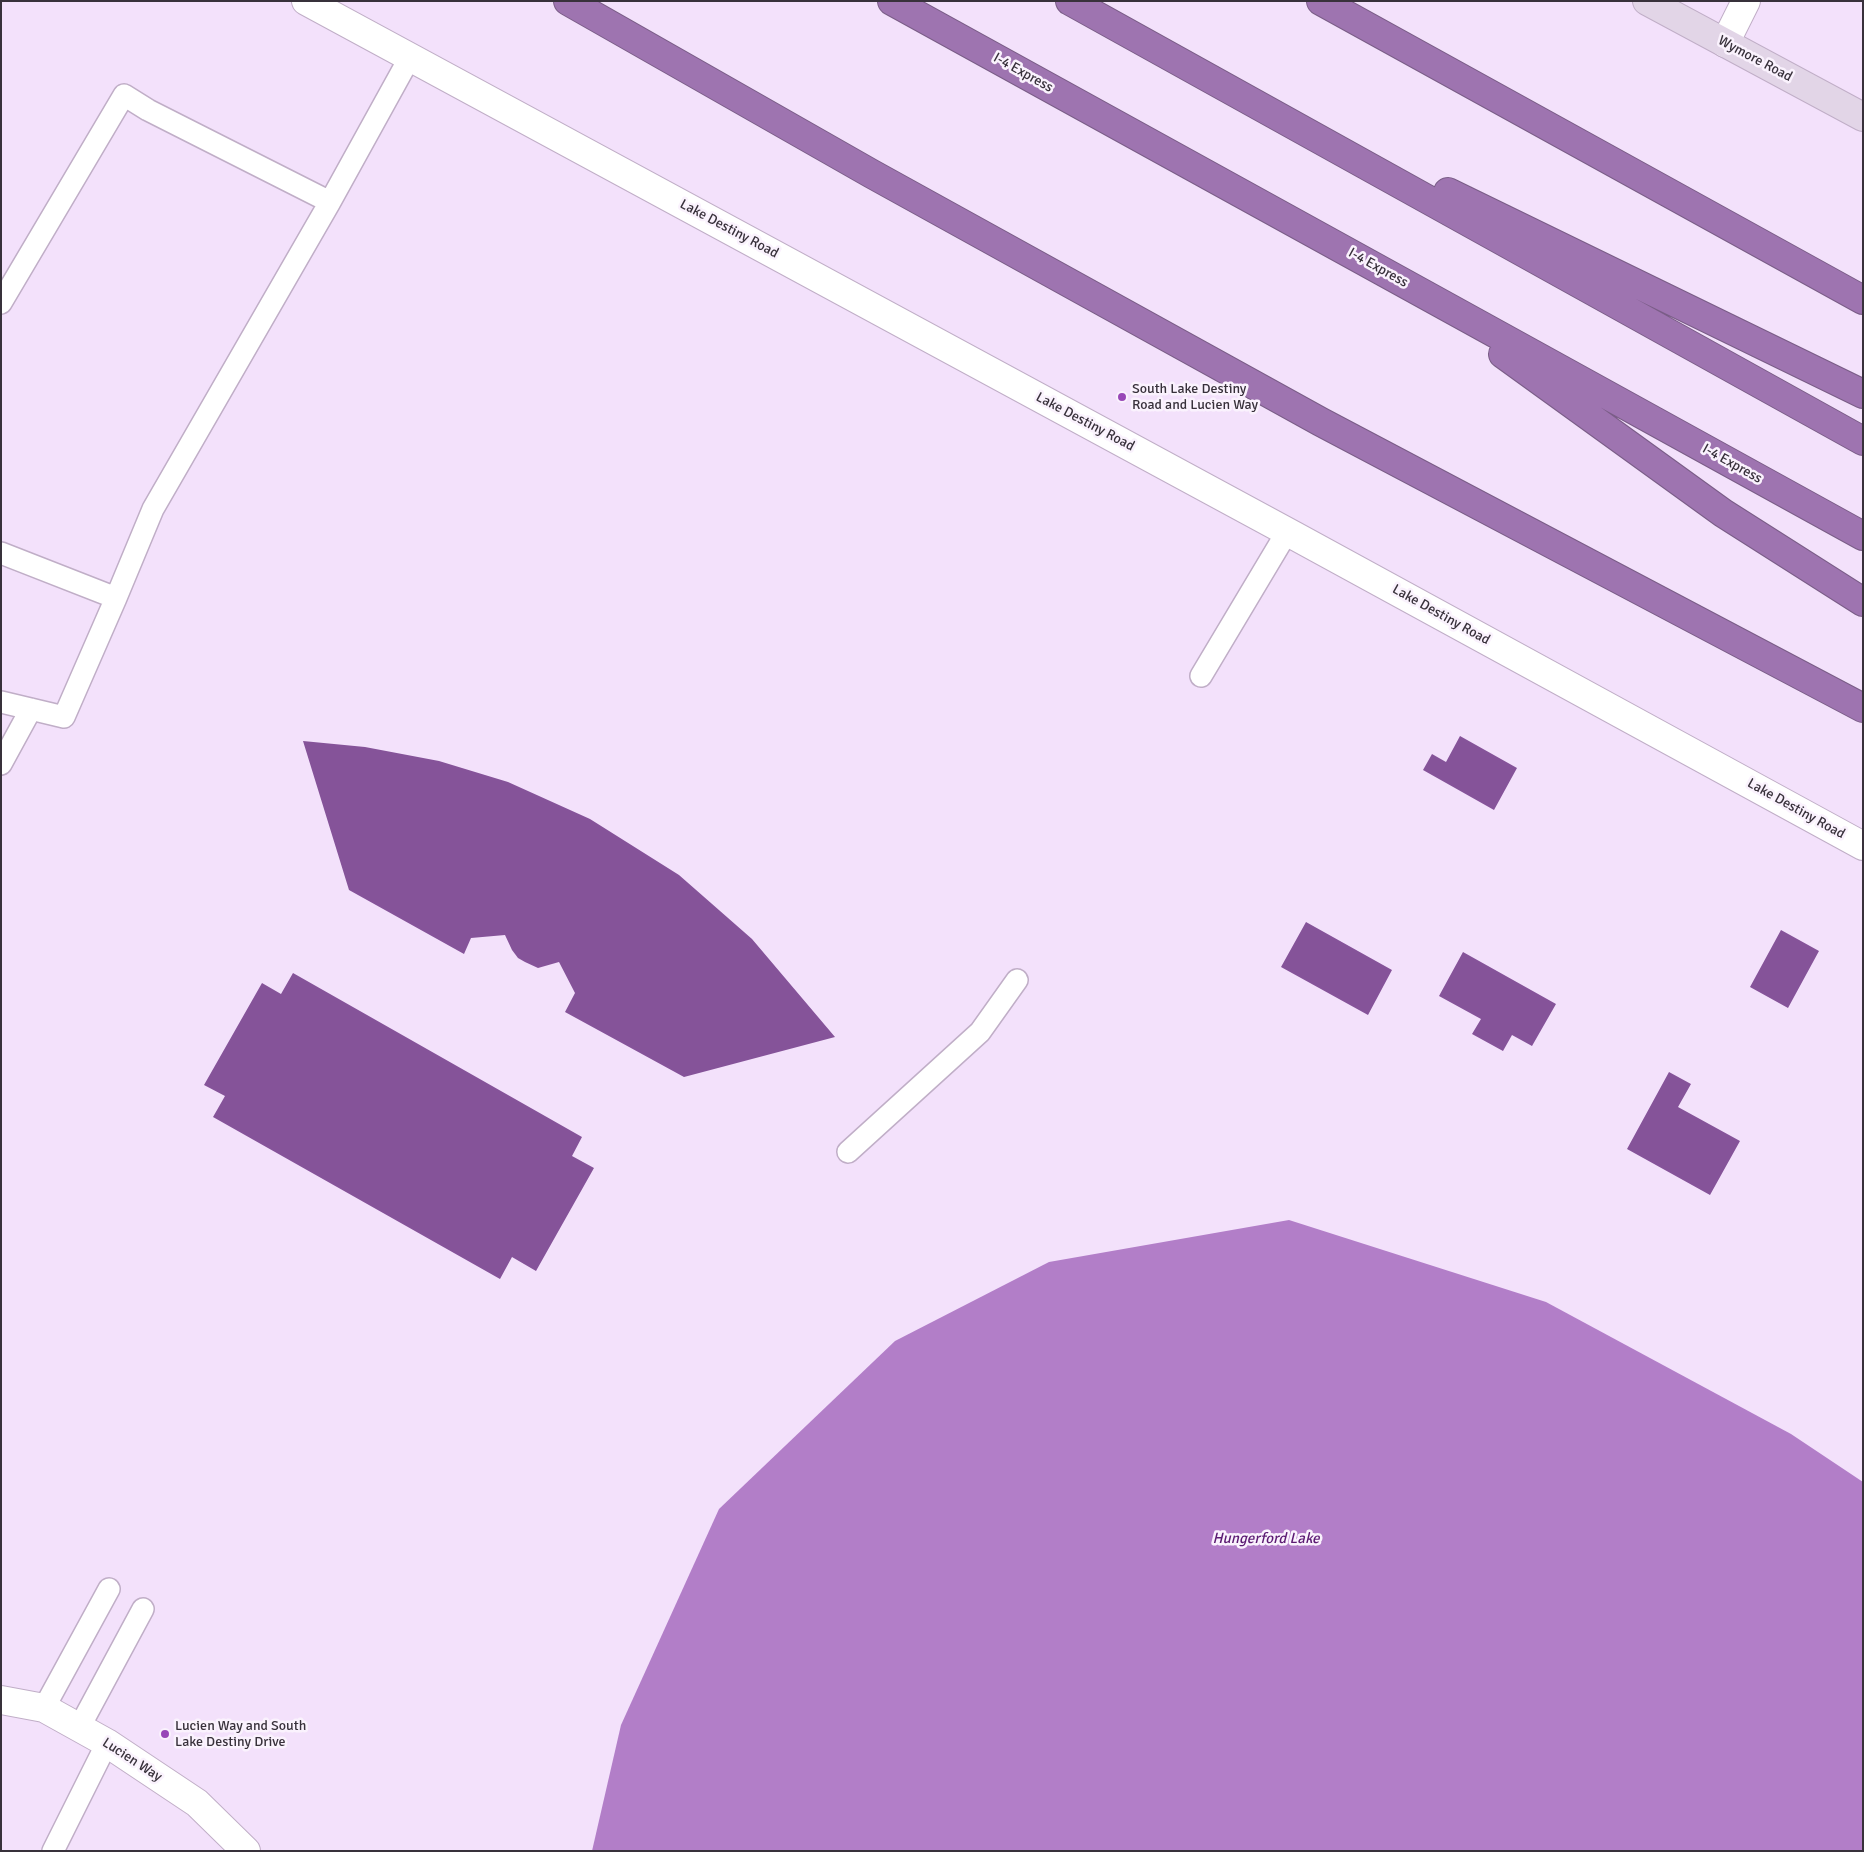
<!DOCTYPE html>
<style>
body{margin:0}
#map{position:relative;width:1864px;height:1852px;overflow:hidden;background:#f3e1fb;font-family:Signika,sans-serif}
canvas{display:block}
.frame{position:absolute;inset:0;border:2px solid #38313b;pointer-events:none}
</style>
<div id="map">
<canvas width="1864" height="1852"></canvas>
<div class="frame"></div>
</div>
<script>
const g = document.querySelector('canvas').getContext('2d');
g.lineJoin = 'round';
function paint(path, color) {
  g.fillStyle = color;
  g.fill(path, 'evenodd');
}
function strokePath(path, color, width, dash) {
  g.strokeStyle = color;
  g.lineWidth = width;
  g.lineCap = dash ? 'butt' : 'round';
  g.setLineDash(dash || []);
  g.stroke(path);
}
function write(font, color, halo, rows, align = 'center') {
  g.font = font + ' Signika,sans-serif';
  g.lineWidth = 5;
  g.setLineDash([]);
  g.textBaseline = 'middle';
  g.strokeStyle = halo;
  g.fillStyle = color;
  for (const [text, x, y, turn = 0] of rows) {
    g.save();
    g.translate(x, y);
    g.rotate((+turn || 0) * Math.PI / 180);
    g.textAlign = isNaN(turn) ? turn : align;
    if (halo) g.strokeText(text, 0, 0);
    g.fillText(text, 0, 0);
    g.restore();
  }
}
const water = new Path2D(`
 M1289 1220 1546 1302 1791 1434 1863 1482V1851H592L621 1725 719 1509 895 1341 1049 1262Z`);
const building = new Path2D(`
 M1460 736 1517 768 1494 810 1423 770 1432 754 1446 762Z
 M303 741 365 747 439 761 508 782 590 819 679 875 752 939 835 1037 684 1077 565 1012 575 993 559 962 538 968 525 962 518 958 512 950 505 935 471 938 464 954 349 890Z
 M1306 922 1392 970 1368 1015 1281 967Z
 M1781 930 1819 951 1788 1008 1750 987Z
 M1463 952 1556 1004 1532 1046 1512 1035 1503 1051 1472 1034 1481 1019 1439 996Z
 M293 973 582 1137 572 1156 594 1168 536 1271 512 1257 500 1279 213 1117 225 1096 204 1085 262 983 281 994Z
 M1669 1072 1691 1084 1678 1107 1740 1141 1710 1195 1627 1149Z`);
const service = new Path2D(`
 M1 303 124 95 148 110 330 202 410 57
 M1 553 116 598 64 717 1 702
 M116 598 153 509 330 202
 M1201 676 1287 532
 M1 764 31 709
 M848 1152 980 1032 1017 980
 M44 1708 109 1589
 M79 1728 143 1609
 M53 1851 107 1743`);
const minor = new Path2D(`
 M1725 43 1746 1`);
const tertiary = new Path2D(`
 M306 1 1295 536 1863 846
 M1 1700 44 1708 107 1743 197 1803 246 1851`);
const secondary = new Path2D(`
 M1647 1 1863 117`);
const motorway = new Path2D(`
 M568 1 872 174 1321 422 1863 708
 M892 1 1863 536
 M1070 1 1863 441
 M1321 1 1863 300
 M1448 192 1863 394
 M1503 354 1723 513 1863 602`);
const markers = [
 [1122,397,5,"#9847b7"],
 [165,1734,5,"#9847b7"]
];
const streetNames = [
 ["Wymore Road",1755,59,28],
 ["I-4 Express",1023,73,29],
 ["Lake Destiny Road",729,229,28],
 ["I-4 Express",1378,268,29],
 ["Lake Destiny Road",1085,422,28],
 ["I-4 Express",1732,464,29],
 ["Lake Destiny Road",1441,615,29],
 ["Lake Destiny Road",1796,809,29],
 ["Lucien Way",132,1760,33]
];
const poiNames = [
 ["South Lake Destiny",1132,389],
 ["Road and Lucien Way",1132,405],
 ["Lucien Way and South",175,1726],
 ["Lake Destiny Drive",175,1742]
];
const waterNames = [
 ["Hungerford Lake",1266,1539]
];
paint(water, '#b27ec8');
paint(building, '#855399');
strokePath(service, '#c0aec7', 24);
strokePath(minor, '#c0aec7', 30);
strokePath(tertiary, '#c0aec7', 30);
strokePath(secondary, '#c0aec7', 30);
strokePath(motorway, '#7a5d87', 30);
strokePath(service, '#fff', 21);
strokePath(minor, '#fff', 28);
strokePath(tertiary, '#fff', 28);
strokePath(secondary, '#e2d5e7', 28);
strokePath(motorway, '#9e74b0', 28);
for (const [x, y, r, color] of markers) {
  const dot = new Path2D();
  dot.arc(x, y, r, 0, 2 * Math.PI);
  g.fillStyle = color;
  g.fill(dot);
  strokePath(dot, '#faf2fd', 2);
}
write('14px', '#38313b', '#faf2fd', streetNames);
write('14px', '#38313b', '#faf2fd', poiNames, 'left');
write('italic 15px', '#5c1b73', '#faf2fd', waterNames);
</script>
